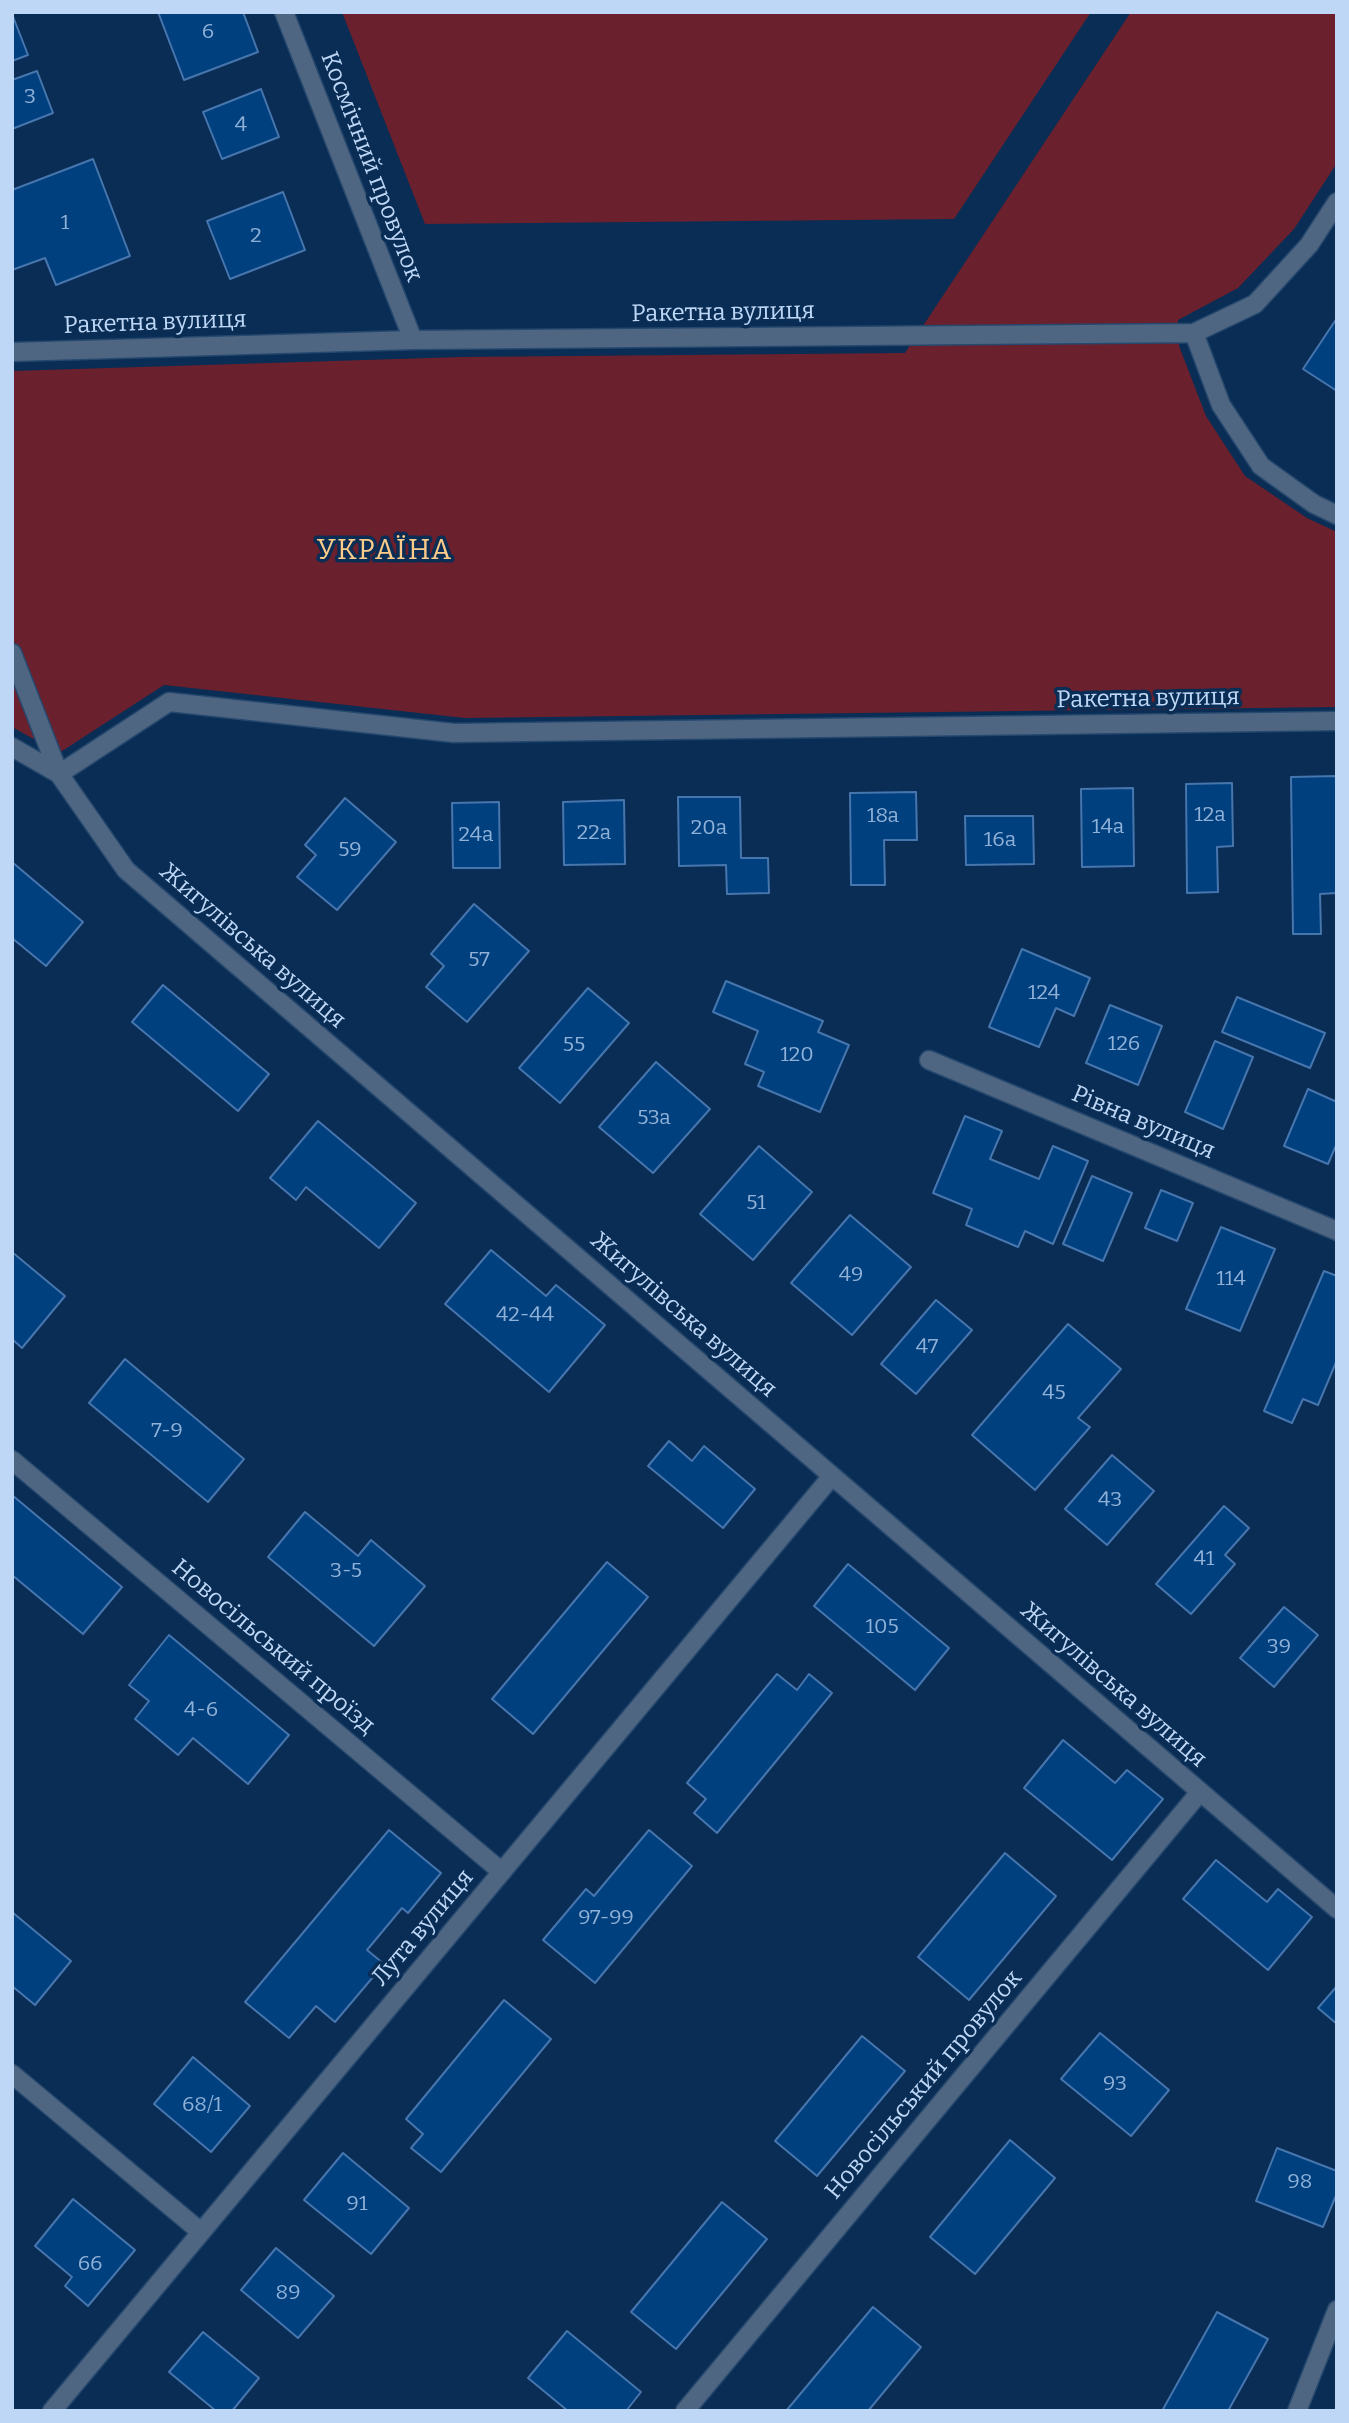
<!DOCTYPE html>
<meta charset="utf-8">
<style>
body{margin:0}
#map{position:relative;width:1349px;height:2423px;overflow:hidden;background:#092d54;font-family:Bitter,serif}
canvas{display:block}
.frame{position:absolute;inset:0;border:14px solid #bed7f6;pointer-events:none}
</style>
<div id="map">
<canvas width="1349" height="2423"></canvas>
<div class="frame"></div>
</div>
<script>
const g = document.querySelector('canvas').getContext('2d');
g.lineJoin = 'round';
function paint(path, color) {
  g.fillStyle = color;
  g.fill(path, 'evenodd');
}
function strokePath(path, color, width, dash) {
  g.strokeStyle = color;
  g.lineWidth = width;
  g.lineCap = dash ? 'butt' : 'round';
  g.setLineDash(dash || []);
  g.stroke(path);
}
function write(font, color, halo, rows, align = 'center') {
  g.font = font + ' Bitter,serif';
  g.lineWidth = 7;
  g.setLineDash([]);
  g.textBaseline = 'middle';
  g.strokeStyle = halo;
  g.fillStyle = color;
  for (const [text, x, y, turn = 0] of rows) {
    g.save();
    g.translate(x, y);
    g.rotate((+turn || 0) * Math.PI / 180);
    g.textAlign = isNaN(turn) ? turn : align;
    if (halo) g.strokeText(text, 0, 0);
    g.fillText(text, 0, 0);
    g.restore();
  }
}
const green = new Path2D(`
 M342 12H1091L954 219 425 224Z
 M1131 12H1337V163L1294 229 1238 288 1178 320 1179 346 1206 416 1245 476 1307 518 1337 532V707L465 718 164 685 59 753 12 727V371L461 357 905 353Z`);
const building = new Path2D(`
 M158 12H243L258 52 184 80Z
 M12 14 28 55 12 61Z
 M37 71 53 113 12 129V80Z
 M261 89 279 137 222 159 203 112Z
 M93 159 130 256 56 285 45 258 12 270V190Z
 M283 192 305 250 230 279 207 221Z
 M1337 318V391L1303 369Z
 M1337 776V893L1320 894 1321 934H1293L1291 777Z
 M1232 783 1233 846 1217 847 1218 892 1187 893 1186 784Z
 M1133 788 1134 866 1082 867 1081 789Z
 M916 792 917 840H884L885 885H851L850 793Z
 M678 797H740L741 858H768L769 893 727 894 726 865 679 866Z
 M345 798 396 842 337 910 297 877 316 855 305 845Z
 M624 800 625 864 564 865 563 802Z
 M499 802 500 868H453L452 803Z
 M965 816H1033L1034 864 966 865Z
 M12 862 83 922 46 966 12 938Z
 M474 904 529 951 467 1022 426 987 444 966 431 954Z
 M1022 949 1090 978 1074 1016 1056 1008 1039 1047 989 1027Z
 M726 981 823 1021 818 1032 849 1045 820 1112 758 1086 764 1072 745 1064 758 1031 713 1012Z
 M163 985 269 1074 238 1111 132 1022Z
 M588 988 629 1023 560 1103 519 1068Z
 M1237 997 1325 1033 1310 1068 1222 1032Z
 M1110 1005 1162 1026 1138 1085 1086 1063Z
 M1215 1041 1253 1057 1223 1129 1185 1112Z
 M656 1062 710 1109 653 1173 599 1127Z
 M1308 1089 1337 1102V1143L1328 1164 1284 1146Z
 M965 1116 1002 1131 990 1159 1039 1179 1053 1146 1088 1161 1053 1244 1025 1231 1018 1247 966 1225 972 1209 933 1193Z
 M318 1121 416 1203 379 1248 306 1187 296 1200 270 1178Z
 M759 1146 812 1192 753 1260 700 1214Z
 M1092 1176 1132 1193 1103 1261 1063 1244Z
 M1161 1190 1193 1203 1177 1241 1145 1228Z
 M850 1215 911 1267 852 1335 791 1283Z
 M1221 1227 1275 1249 1240 1331 1186 1309Z
 M491 1250 546 1296 556 1285 605 1325 549 1392 445 1304Z
 M12 1252 65 1296 22 1348 12 1339Z
 M1324 1271 1337 1276V1360L1318 1405 1303 1399 1292 1423 1264 1411Z
 M936 1300 972 1330 916 1394 881 1364Z
 M1068 1324 1121 1369 1078 1418 1090 1427 1035 1490 972 1435Z
 M125 1359 244 1459 208 1502 89 1403Z
 M669 1441 692 1461 704 1446 755 1489 723 1528 648 1466Z
 M1112 1455 1154 1491 1107 1545 1065 1509Z
 M12 1495 122 1587 83 1634 12 1575Z
 M1224 1506 1249 1528 1225 1555 1235 1564 1191 1614 1156 1584Z
 M305 1512 358 1556 371 1540 425 1586 374 1646 268 1557Z
 M607 1562 648 1597 533 1734 492 1699Z
 M848 1564 949 1648 915 1690 814 1606Z
 M1284 1607 1318 1635 1274 1687 1240 1658Z
 M169 1635 289 1735 248 1784 193 1738 178 1755 135 1719 149 1701 129 1685Z
 M777 1674 797 1690 809 1674 832 1693 717 1833 694 1813 706 1799 687 1783Z
 M1063 1740 1115 1783 1127 1770 1163 1799 1112 1860 1024 1788Z
 M389 1830 441 1873 408 1913 402 1908 367 1950 384 1964 335 2022 316 2006 289 2038 245 2002Z
 M649 1830 692 1866 595 1983 543 1940 586 1889 594 1896Z
 M1005 1853 1056 1896 969 2000 918 1957Z
 M1216 1860 1267 1902 1278 1889 1312 1917 1268 1970 1183 1899Z
 M12 1912 71 1961 35 2005 12 1986Z
 M1337 1986V2024L1318 2008Z
 M504 2000 551 2039 441 2172 411 2148 423 2134 406 2119Z
 M1100 2033 1169 2090 1131 2136 1061 2079Z
 M862 2036 905 2071 817 2176 775 2141Z
 M193 2057 250 2106 211 2152 154 2104Z
 M1010 2140 1055 2178 975 2274 930 2237Z
 M1277 2148 1337 2171V2193L1323 2227 1256 2201Z
 M343 2153 409 2208 371 2254 304 2200Z
 M73 2199 135 2250 88 2306 65 2286 72 2277 35 2246Z
 M722 2202 767 2239 676 2349 631 2312Z
 M276 2248 334 2296 298 2338 241 2290Z
 M873 2307 921 2347 868 2411H786Z
 M1217 2312 1268 2339 1228 2411H1162Z
 M567 2331 641 2392 626 2411H568L528 2378Z
 M203 2332 259 2378 232 2411H216L169 2372Z`);
const service = new Path2D(`
 M929 1060 1337 1231`);
const minor = new Path2D(`
 M284 12 413 340
 M1194 333 1221 405 1261 466 1314 504 1337 515
 M12 352 413 340 1194 333 1255 304 1309 245 1337 202
 M12 653 59 774
 M12 747 59 774 126 870 1337 1909
 M59 774 169 702 454 733 1337 721
 M12 1460 502 1872
 M12 2074 201 2232
 M52 2411 832 1476
 M685 2411 1200 1792`);
const tertiary = new Path2D(`
 M1297 2411 1337 2310`);
const numberNames = [
 ["6",208,32],
 ["3",30,97],
 ["4",241,125],
 ["1",65,223],
 ["2",256,236],
 ["12а",1210,815],
 ["18а",883,816],
 ["14а",1108,827],
 ["20а",709,828],
 ["22а",594,833],
 ["24а",476,835],
 ["16а",1000,840],
 ["59",350,850],
 ["57",479,960],
 ["124",1044,993],
 ["126",1124,1044],
 ["55",574,1045],
 ["120",797,1055],
 ["53а",654,1118],
 ["51",756,1203],
 ["49",851,1275],
 ["114",1231,1279],
 ["42-44",525,1315],
 ["47",927,1347],
 ["45",1054,1393],
 ["7-9",167,1431],
 ["43",1110,1500],
 ["41",1204,1559],
 ["3-5",346,1571],
 ["105",882,1627],
 ["39",1279,1647],
 ["4-6",201,1710],
 ["97-99",606,1918],
 ["93",1115,2084],
 ["68/1",202,2105],
 ["98",1300,2182],
 ["91",357,2204],
 ["66",90,2264],
 ["89",288,2293]
];
const streetNames = [
 ["Космічний провулок",371,167,69],
 ["Ракетна вулиця",723,313,-1],
 ["Ракетна вулиця",155,323,-2],
 ["Ракетна вулиця",1148,699,-1],
 ["Жигулівська вулиця",252,946,41],
 ["Рівна вулиця",1143,1123,23],
 ["Жигулівська вулиця",683,1315,41],
 ["Новосільський проїзд",273,1647,40],
 ["Жигулівська вулиця",1113,1685,41],
 ["Лута вулиця",423,1928,-50],
 ["Новосільський провулок",924,2085,-50]
];
const quarterNames = [
 ["УКРАЇНА",385,551]
];
paint(green, '#6b202d');
paint(building, '#01407f');
strokePath(building, '#4775ad', 2);
strokePath(service, '#26486e', 21);
strokePath(minor, '#26486e', 21);
strokePath(tertiary, '#26486e', 21);
strokePath(service, '#4f6682', 18);
strokePath(minor, '#4f6682', 18);
strokePath(tertiary, '#4f6682', 18);
write('21px', '#8fb1d8', null, numberNames);
write('24px', '#bed7f6', '#092d54', streetNames);
g.letterSpacing = '2px';
write('28px', '#fdcc8a', '#092d54', quarterNames);
g.letterSpacing = '0px';
</script>
